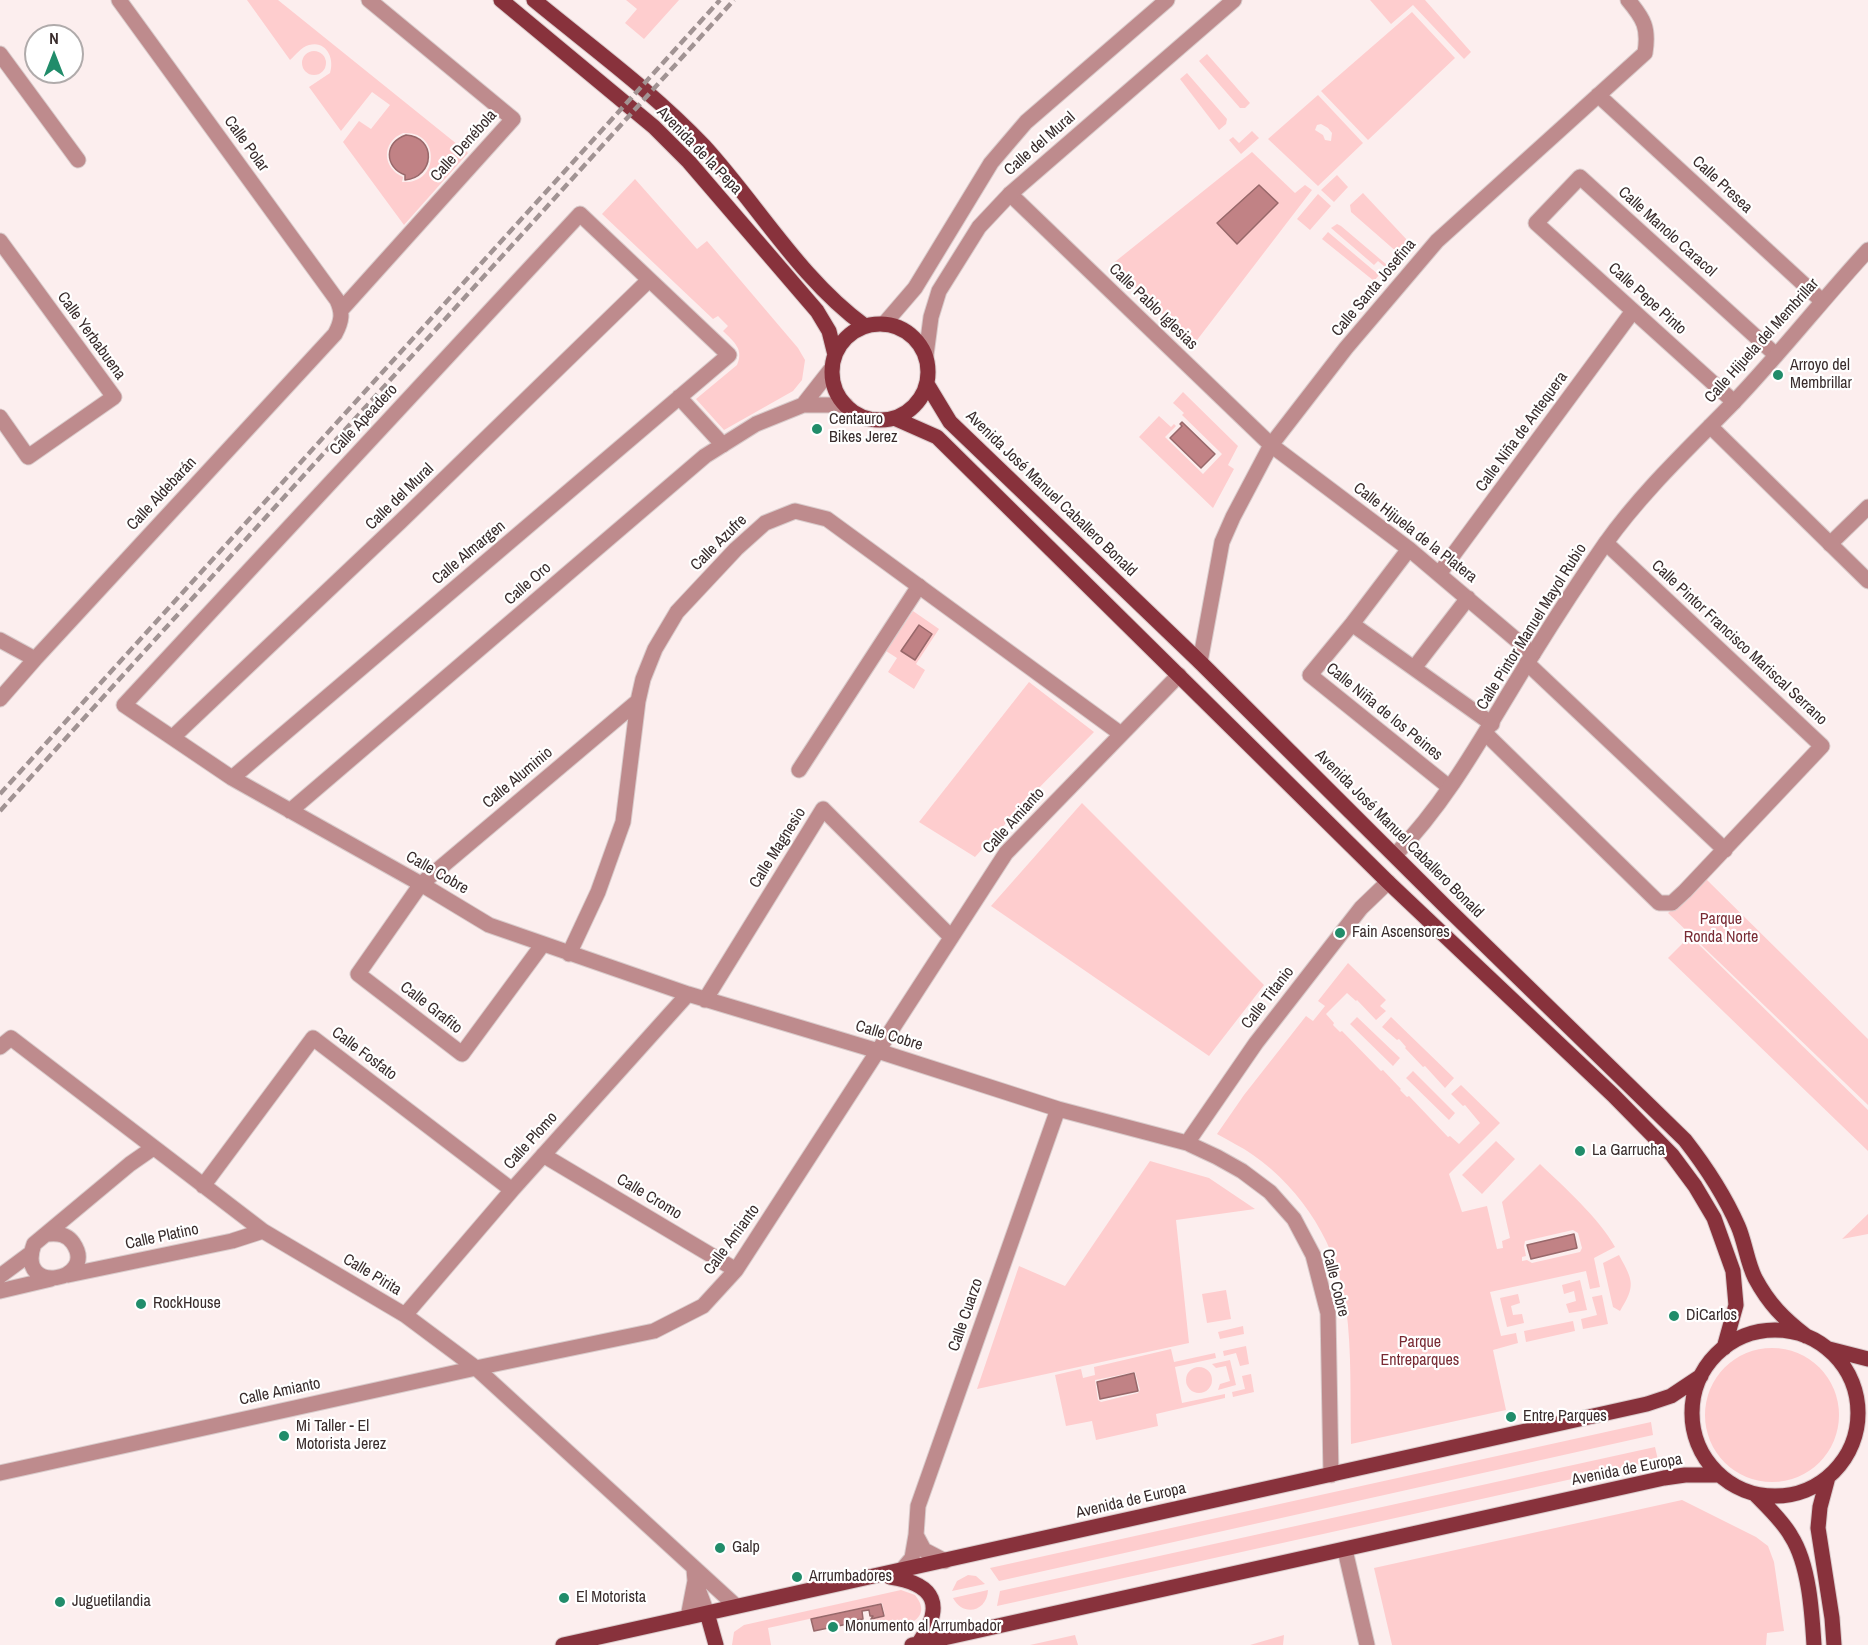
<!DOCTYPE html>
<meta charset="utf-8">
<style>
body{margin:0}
#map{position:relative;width:1868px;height:1645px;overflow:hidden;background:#fceeee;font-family:"Archivo Narrow",sans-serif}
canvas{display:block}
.north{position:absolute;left:24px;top:24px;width:60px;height:60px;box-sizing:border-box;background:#fff;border:2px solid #b0abab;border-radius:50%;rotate:0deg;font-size:16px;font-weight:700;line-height:24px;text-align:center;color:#392c2c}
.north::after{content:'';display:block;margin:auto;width:21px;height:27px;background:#218c6a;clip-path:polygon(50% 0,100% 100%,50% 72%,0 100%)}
</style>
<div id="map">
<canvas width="1868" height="1645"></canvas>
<div class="north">N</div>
</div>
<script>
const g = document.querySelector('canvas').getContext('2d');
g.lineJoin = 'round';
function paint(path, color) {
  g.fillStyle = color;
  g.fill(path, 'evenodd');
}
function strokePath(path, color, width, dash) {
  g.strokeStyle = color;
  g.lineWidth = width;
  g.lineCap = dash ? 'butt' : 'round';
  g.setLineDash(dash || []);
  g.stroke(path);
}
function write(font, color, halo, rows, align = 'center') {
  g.font = font + ' "Archivo Narrow",sans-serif';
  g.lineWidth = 4.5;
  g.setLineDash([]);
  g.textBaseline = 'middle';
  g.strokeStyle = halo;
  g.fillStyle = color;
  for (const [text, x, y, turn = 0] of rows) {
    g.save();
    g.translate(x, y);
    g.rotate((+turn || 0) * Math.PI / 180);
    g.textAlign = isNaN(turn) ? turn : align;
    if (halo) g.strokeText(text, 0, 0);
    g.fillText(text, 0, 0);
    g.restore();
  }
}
const green = new Path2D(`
 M247 0H278L468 153 404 225 343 142 359 121 371 129 390 105 372 92 341 131 309 87 330 73C335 58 326 40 309 45 301 47 296 55 290 60ZM403 133C441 130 440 185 402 182L403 177C382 168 381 142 403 133Z
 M626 0H679L644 39 625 23 637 9Z
 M1370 0H1425L1471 52 1464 59 1413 5 1391 24Z
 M1412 12 1455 58 1368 140 1321 91Z
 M302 63a12 12 0 1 1 24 0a12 12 0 1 1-24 0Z
 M1207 54 1250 103 1245 108H1240L1199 61Z
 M1187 73 1227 119 1226 124 1219 130 1180 79Z
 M1318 95 1363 143 1318 186 1268 139ZM1321 124 1328 128 1332 133 1331 141 1325 140 1323 135 1315 130 1317 125Z
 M1252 131 1259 138 1241 154 1229 140 1233 137 1239 143Z
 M1252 152 1295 193 1305 185 1312 190 1194 344 1111 265Z
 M1337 175 1348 187 1334 202 1321 190Z
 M635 179 697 249 707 241 798 348 805 360 802 380 793 391 724 430 696 399 737 365C744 349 734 342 723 331L728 326 718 316 713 319 602 214Z
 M1363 193 1408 241 1398 253 1351 212 1350 205Z
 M1318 194 1331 206 1310 230 1297 219Z
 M1337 224 1341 226 1387 265 1385 267 1378 261 1374 265 1331 228Z
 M1328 232 1379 275 1374 281 1322 239Z
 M1183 392 1238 446 1228 465 1234 469 1213 508 1139 437 1159 416 1171 427 1174 424 1176 426 1165 437 1203 474 1222 454 1182 415 1184 413 1173 403Z
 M913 611 939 629 916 664 925 670 914 689 888 672 897 658 886 651Z
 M1029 682 1094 732 1026 801 975 857 919 822Z
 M1082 803 1264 985 1209 1056 991 906Z
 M1706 879 1868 1039V1105L1668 913Z
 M1690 936 1868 1110V1151L1668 958Z
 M1348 963 1386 1000 1380 1006 1386 1011 1376 1020 1357 1000 1356 1001 1347 993 1326 1014 1334 1023 1333 1025 1340 1032 1342 1031 1381 1071 1383 1070 1401 1089 1400 1090 1407 1097 1409 1096 1448 1137 1450 1136 1459 1144 1480 1123 1465 1105 1463 1106 1451 1094 1461 1085 1500 1123 1449 1174 1462 1212 1487 1206 1497 1249 1503 1248 1502 1241 1510 1238 1502 1202 1540 1164C1564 1187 1599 1218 1615 1247L1594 1258 1600 1287 1590 1289 1586 1271 1490 1292 1501 1336 1516 1333 1518 1343 1493 1350 1506 1410 1351 1444C1350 1399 1352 1352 1346 1307 1338 1246 1303 1190 1253 1155 1242 1147 1229 1141 1217 1134L1244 1095 1306 1016 1313 1021 1325 1006 1318 1001ZM1573 1230 1578 1233 1582 1248 1580 1252 1532 1263 1527 1260 1522 1261V1257L1526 1256 1524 1246 1525 1241Z
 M1357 1017 1400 1058 1393 1066 1350 1024Z
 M1391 1017 1454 1078 1445 1088 1425 1066 1423 1067 1405 1048 1406 1047 1399 1039 1397 1040 1382 1027Z
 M1413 1071 1455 1113 1449 1120 1406 1078Z
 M1496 1141 1515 1159 1482 1194 1462 1175Z
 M1150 1161 1209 1178 1255 1209 1176 1220 1189 1343 977 1389 1019 1266 1065 1286Z
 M1868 1214V1234L1842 1239Z
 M1619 1255C1633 1281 1636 1285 1620 1311L1613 1307 1603 1263Z
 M1580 1280 1587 1310 1569 1313 1566 1304 1576 1301 1574 1291 1564 1294 1562 1285Z
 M1226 1290 1231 1319 1207 1323 1202 1294Z
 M1518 1294 1520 1303 1511 1306 1513 1315 1522 1314 1524 1323 1507 1327 1500 1298Z
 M1602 1295 1608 1324 1583 1329 1581 1319 1597 1315 1592 1297Z
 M1573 1321 1575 1331 1526 1342 1524 1331Z
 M1243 1326 1244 1334 1220 1339 1218 1332Z
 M1246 1346 1249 1364 1240 1366 1236 1353 1224 1356 1223 1351Z
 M1705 1415a67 67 0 1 1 134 0a67 67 0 1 1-134 0Z
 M1171 1349 1174 1362 1215 1353 1216 1358 1175 1367 1182 1403 1225 1394V1398L1156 1414 1158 1426 1096 1440 1092 1421 1066 1426 1055 1375 1081 1369 1083 1378 1095 1375 1094 1367ZM1135 1372 1140 1390 1138 1393 1101 1402 1098 1400 1095 1380Z
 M1230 1360 1236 1385 1218 1390 1220 1384 1230 1381 1226 1366 1216 1368 1212 1364Z
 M1186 1380a13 13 0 1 1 26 0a13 13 0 1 1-26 0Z
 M1251 1374 1254 1392 1233 1397 1232 1392 1245 1389 1242 1376Z
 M1651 1422 1653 1435 999 1581 990 1568Z
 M1655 1447 1658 1460 997 1606 1000 1591Z
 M1682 1500 1756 1537 1768 1546 1774 1562 1784 1631 1767 1633 1766 1645H1392L1374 1568Z
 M968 1575 976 1576 985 1584 952 1591 957 1581Z
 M901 1590 915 1595C938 1624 892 1629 874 1633L871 1620 885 1616 882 1603 768 1628 771 1645H732L734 1632 744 1625Z
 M988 1590C987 1612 963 1617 953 1598Z
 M1075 1635 1078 1645H1030Z
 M1284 1635 1283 1645H1250Z`);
const water = new Path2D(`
 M406 135C437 137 435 177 405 180V175C384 167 384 142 406 135Z
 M1259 185 1278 203 1237 244 1217 223Z
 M1182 422 1215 454 1201 468 1170 438 1182 426 1180 424Z
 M919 625 932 634 915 660 901 651Z
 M1574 1234 1577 1248 1531 1259 1527 1245Z
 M1134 1373 1138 1391 1100 1399 1097 1382Z
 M881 1604 884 1616 871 1619 873 1616H870L869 1610 862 1611 863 1619 849 1621H862L814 1631 811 1619Z`);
const pedestrian = new Path2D(`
 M799 770 919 586`);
const minor = new Path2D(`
 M0 54 78 160
 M1598 95 1822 301
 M1010 194 1271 445 1409 549 1533 654
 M0 241 114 397 28 457 0 417
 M341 310 513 119 369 0
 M679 397 723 445
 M1734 402 1536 223 1580 177 1776 355
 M803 405 832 368
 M1830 544 1868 507
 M1409 549 1352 624 1310 675 1449 787
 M1439 574 1633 311
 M1352 624 1492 724
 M0 640 35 659
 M1200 662 1222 542 1233 517 1271 445 1346 348 1437 241 1645 53C1649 28 1644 19 1628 0
 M1527 663 1725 850
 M1414 668 1468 598
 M0 699 35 659 335 334C342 321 343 313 337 300L119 0
 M1486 734 1659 903H1672L1685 891 1822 746 1606 543
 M173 737 400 522 649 280
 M232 778 729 355 580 214 124 705 232 778 421 884 489 925 688 994 878 1051 1058 1109 1187 1143 1217 1157 1242 1171 1270 1192 1294 1219 1313 1255 1328 1313 1331 1475
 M290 811 705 456 756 424 803 405H846
 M543 944 462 1054 358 974 421 884 638 701
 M569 954 598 892 623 822 638 701 643 679 655 649 677 612 736 549 765 523 795 511 827 519 1121 734
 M705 1000 823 809 951 937
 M0 1047 11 1038 263 1231 405 1315 476 1368 736 1606
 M1187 1143 1256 1043 1361 908 1388 882
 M543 1155 736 1270
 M203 1186 313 1038 512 1190
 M48 1234C58 1233 67 1234 73 1243 99 1281 15 1297 34 1244L130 1164 153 1148
 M68 1275 232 1241 263 1231
 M0 1276 31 1253
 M0 1291 51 1279
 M405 1315 512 1190 688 994
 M0 1473 476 1368 654 1331 703 1306 736 1270 1006 853 1179 675
 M916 1535 918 1506 1058 1109
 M1345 1550 1367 1645
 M694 1569 695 1581 707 1613
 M901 1571 912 1558 916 1535 924 1550 945 1561
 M688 1617 695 1581`);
const tertiary = new Path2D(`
 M884 324 915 288 991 163 1026 122 1167 0
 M926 355 931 317 939 291 979 227 1010 194 1234 0
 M1710 426 1868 581
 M1395 855C1452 797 1490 722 1533 654 1556 617 1580 580 1605 544 1642 492 1689 448 1733 403 1780 354 1822 300 1868 250`);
const primary = new Path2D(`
 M501 0 654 127 689 162 817 311 829 331 835 355
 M534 0C591 47 653 92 704 146 757 204 801 280 865 326
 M832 372a48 48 0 1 1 96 0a48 48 0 1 1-96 0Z
 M927 384 950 422 1200 662 1447 908 1685 1140C1706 1167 1724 1194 1738 1226 1745 1242 1747 1262 1755 1278 1769 1304 1783 1318 1806 1336
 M894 418 937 437 1388 882 1613 1095 1672 1155 1695 1186 1714 1218 1733 1271 1736 1305 1724 1348
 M1692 1413a83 83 0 1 1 166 0a83 83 0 1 1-166 0Z
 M1829 1349 1868 1359
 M1828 1477 1820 1507 1818 1528 1832 1618 1834 1645
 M1755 1494C1767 1507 1782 1520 1791 1536 1809 1564 1812 1612 1814 1645
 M890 1577C936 1584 945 1606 918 1644
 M707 1613 716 1645
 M563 1645 1647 1404 1671 1396 1701 1376
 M912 1645 1664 1478 1685 1475H1718`);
const rail = new Path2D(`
 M0 794 720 0
 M0 811 734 0`);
const markers = [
 [1778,375,6,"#218c6a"],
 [817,429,6,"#218c6a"],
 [1340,933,6,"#218c6a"],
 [1580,1151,6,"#218c6a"],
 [141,1304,6,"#218c6a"],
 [1674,1316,6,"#218c6a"],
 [1511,1417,6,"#218c6a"],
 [284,1436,6,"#218c6a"],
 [720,1548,6,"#218c6a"],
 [797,1577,6,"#218c6a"],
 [564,1598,6,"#218c6a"],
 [60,1602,6,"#218c6a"],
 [833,1627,6,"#218c6a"]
];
const streetNames = [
 ["Calle Polar",246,144,54],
 ["Calle del Mural",1040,144,-41],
 ["Calle Denébola",464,146,-48],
 ["Avenida de la Pepa",699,151,46],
 ["Calle Presea",1722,185,43],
 ["Calle Manolo Caracol",1667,232,42],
 ["Calle Santa Josefina",1374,288,-50],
 ["Calle Pepe Pinto",1647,299,42],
 ["Calle Pablo Iglesias",1153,307,44],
 ["Calle Yerbabuena",91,336,54],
 ["Calle Hijuela del Membrillar",1762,341,-48],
 ["Calle Apeadero",364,420,-47],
 ["Calle Niña de Antequera",1522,432,-54],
 ["Calle Aldebarán",162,494,-47],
 ["Avenida José Manuel Caballero Bonald",1051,494,44],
 ["Calle del Mural",400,497,-44],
 ["Calle Hijuela de la Platera",1415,533,38],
 ["Calle Azufre",719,543,-45],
 ["Calle Almargen",469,553,-40],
 ["Calle Oro",528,584,-41],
 ["Calle Pintor Manuel Mayol Rubio",1532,627,-58],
 ["Calle Pintor Francisco Mariscal Serrano",1739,643,43],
 ["Calle Niña de los Peines",1384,712,39],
 ["Calle Aluminio",518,778,-40],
 ["Calle Amianto",1014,821,-48],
 ["Avenida José Manuel Caballero Bonald",1399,834,45],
 ["Calle Magnesio",778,848,-58],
 ["Calle Cobre",437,873,30],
 ["Calle Titanio",1268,998,-52],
 ["Calle Grafito",431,1008,38],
 ["Calle Cobre",889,1036,17],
 ["Calle Fosfato",364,1054,37],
 ["Calle Plomo",531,1141,-48],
 ["Calle Cromo",649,1197,31],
 ["Calle Platino",162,1237,-12],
 ["Calle Amianto",732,1240,-54],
 ["Calle Pirita",372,1275,31],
 ["Calle Cobre",1335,1283,76],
 ["Calle Cuarzo",966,1315,-71],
 ["Calle Amianto",280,1392,-12],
 ["Avenida de Europa",1627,1470,-11],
 ["Avenida de Europa",1131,1501,-13]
];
const poiNames = [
 ["Arroyo del",1790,366],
 ["Membrillar",1790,384],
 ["Centauro",829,420],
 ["Bikes Jerez",829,438],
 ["Fain Ascensores",1352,933],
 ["La Garrucha",1592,1151],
 ["RockHouse",153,1304],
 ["DiCarlos",1686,1316],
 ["Entre Parques",1523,1417],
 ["Mi Taller - El",296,1427],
 ["Motorista Jerez",296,1445],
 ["Galp",732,1548],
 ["Arrumbadores",809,1577],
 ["El Motorista",576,1598],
 ["Juguetilandia",72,1602],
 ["Monumento al Arrumbador",845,1627]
];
const parkNames = [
 ["Parque",1721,920],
 ["Ronda Norte",1721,938],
 ["Parque",1420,1343],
 ["Entreparques",1420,1361]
];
paint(green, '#fecdce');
paint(water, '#c18285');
strokePath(water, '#98686a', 1.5);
strokePath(pedestrian, '#d9cbcb', 17);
strokePath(minor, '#d9cbcb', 17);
strokePath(tertiary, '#d9cbcb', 17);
strokePath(primary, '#d9cbcb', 17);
strokePath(pedestrian, '#be8b8d', 15);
strokePath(minor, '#be8b8d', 15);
strokePath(tertiary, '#be8b8d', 15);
strokePath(primary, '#88323c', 15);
strokePath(rail, '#a19393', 4.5, [9, 4.5]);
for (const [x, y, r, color] of markers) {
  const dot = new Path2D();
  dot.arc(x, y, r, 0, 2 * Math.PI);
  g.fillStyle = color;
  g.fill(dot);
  strokePath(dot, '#fff', 2);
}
write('16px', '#392c2c', '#fff', streetNames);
write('16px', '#392c2c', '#fff', poiNames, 'left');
write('16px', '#792b34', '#fff', parkNames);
</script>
